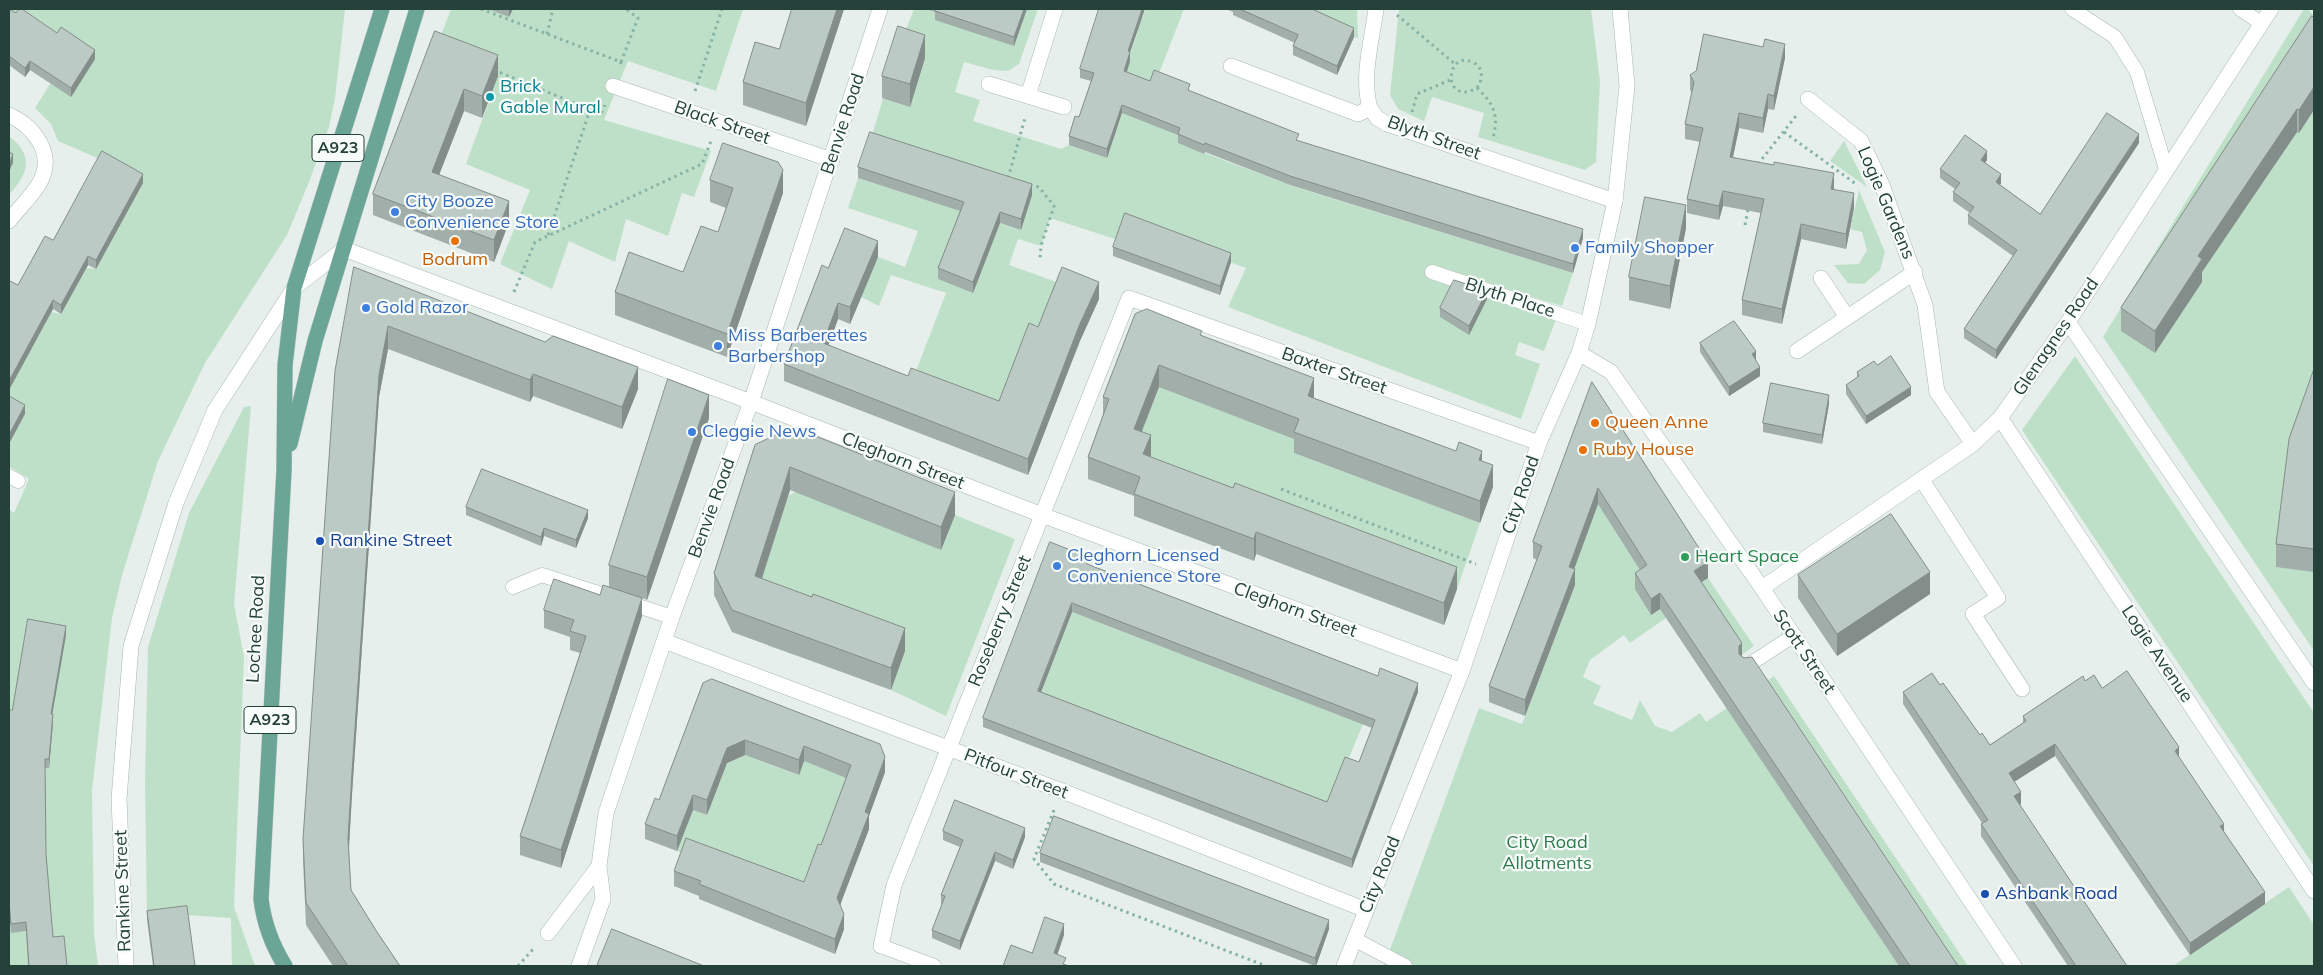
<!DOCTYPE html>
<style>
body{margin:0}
#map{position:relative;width:2323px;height:975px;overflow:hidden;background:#e6efeb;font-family:Mulish,sans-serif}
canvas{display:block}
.frame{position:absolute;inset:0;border:10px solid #24423a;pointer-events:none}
</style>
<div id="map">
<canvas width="2323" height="975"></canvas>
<div class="frame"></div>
</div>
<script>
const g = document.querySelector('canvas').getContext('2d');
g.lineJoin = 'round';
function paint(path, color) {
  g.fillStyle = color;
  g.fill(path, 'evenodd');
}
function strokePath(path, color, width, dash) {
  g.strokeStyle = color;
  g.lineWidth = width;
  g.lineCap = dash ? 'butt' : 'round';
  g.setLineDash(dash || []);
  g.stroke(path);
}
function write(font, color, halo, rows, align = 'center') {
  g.font = font + ' Mulish,sans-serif';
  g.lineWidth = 4.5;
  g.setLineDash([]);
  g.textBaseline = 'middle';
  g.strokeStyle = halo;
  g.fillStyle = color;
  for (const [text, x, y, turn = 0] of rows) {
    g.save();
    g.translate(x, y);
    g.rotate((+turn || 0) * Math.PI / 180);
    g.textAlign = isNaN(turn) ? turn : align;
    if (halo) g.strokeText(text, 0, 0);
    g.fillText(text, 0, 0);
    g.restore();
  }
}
const green = new Path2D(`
 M9 9H345L335 98 329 127 309 182 287 235 205 363 158 461 122 575 112 618 92 790 94 933 98 966H9V511L10 510 14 513 29 479 9 466V389L51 312 61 314 86 268 96 269 143 183 102 160 58 141 51 124 35 108 50 84 57 42Z
 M451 9H488L509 17 513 9H743L716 91 628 61 604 120 711 151 694 197 682 193 668 236 626 219 615 262 569 241 552 289 500 264 530 190 466 164 498 76 437 46Z
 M914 9H925L937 13 1014 46 1027 9H1038L1019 64 1008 71 993 70 964 62 955 92 980 100 973 121 1061 149 1069 145 1107 158 1129 94 1118 91 1138 31 1100 17 1110 9 1142 19 1146 9H1184L1144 112 1180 136 1178 143 1295 187 1573 273 1562 306 1430 267 1427 278 1455 286 1469 334 1488 296 1556 319 1544 351 1519 342 1515 355 1540 364 1521 419 1228 307 1246 268 1188 247 1118 240 1050 218 1041 246 1018 239 1009 265 1062 284 1044 328 1080 343 1074 357 1004 420 911 384 946 293 891 275 879 306 861 297 878 257 905 267 918 231 848 208 858 178 1021 230 1032 195 870 142 898 49Z
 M1306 9H1357L1358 38 1354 37Z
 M1399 9H1591L1600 81 1596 162 1585 170 1478 137 1484 113 1432 97 1424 121 1398 109 1390 95Z
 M2304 9H2308L2314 16V651L2103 337Z
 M9 136C35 156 28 174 9 195V172L13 163 9 161Z
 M1844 141 1867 187 1830 161Z
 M1859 190 1885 252 1880 270 1864 284 1848 283 1834 265 1859 264 1867 250 1862 232 1850 229Z
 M2075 356 2314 713V866L2022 430Z
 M1162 380 1187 390 1193 400 1299 440 1294 453 1480 523 1457 589 1148 478 1141 433Z
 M251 406 234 604 244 657 234 907 255 966H232L231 918 187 915 147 920 145 780 148 647 189 513 244 407Z
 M795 492 955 515 1015 539 946 716 891 690 905 651 798 656 768 646 781 609 757 593 788 496Z
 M1602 493 1647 581 1652 614 1708 578 1754 646 1740 656 1699 595 1630 643 1624 635 1590 660 1583 677 1601 686 1593 704 1632 720 1640 700 1655 726 1672 732 1700 713 1706 722 1727 708 1899 966H1384L1479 708 1522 724 1575 585 1572 573Z
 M1072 612 1363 724 1327 811 1038 700Z
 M1774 676 1968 966H1947L1760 686Z
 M745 755 798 775 804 761 851 780 808 887 842 900 839 916 677 851 693 810 707 815 727 763Z
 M2289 887 2314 925V966H2173Z`);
const path = new Path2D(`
 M481 9 621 62 620 66
 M1397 15 1455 64
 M547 34 553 9
 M621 62 638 18 626 9
 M494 70 601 114 605 105
 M1477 88C1483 79 1484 67 1472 62 1445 50 1442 107 1477 88 1494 104 1499 115 1493 138
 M695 91 722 9
 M1412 112 1417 94 1450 80
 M1784 132 1856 184
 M1758 164 1796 116
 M1008 178 1025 118
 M1030 185 1039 187 1054 206 1041 246 1040 258
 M1745 225 1748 209
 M548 235 590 110
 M514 292 535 242 702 164 711 141
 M1281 489 1476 564
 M1054 810 1034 859 1054 884 1266 966
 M518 966 534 948`);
const service = new Path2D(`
 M2072 9 2115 37 2137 72 2166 169
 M2240 9 2261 23
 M1432 272 1588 324
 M9 476 18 481
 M513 587 542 575 672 617
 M1747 666 1793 636
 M1354 939 1405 966
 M881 946 934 966`);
const minor = new Path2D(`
 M1231 66 1358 114 1370 108 1377 118 1387 124 1615 201
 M989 84 1064 107
 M613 86 832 160
 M1028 96 1055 9
 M1808 99 1861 141 1882 185 1925 305 1937 392 1973 444
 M1370 108C1361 76 1372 41 1376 9
 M9 115C35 127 56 155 39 184 31 197 18 209 9 221
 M1821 278 1847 317
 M2068 322 2314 683
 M1797 351 1915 272
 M1579 353 1611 372 1762 588 2014 966
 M2000 418 2314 891
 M1922 480 1998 598 1973 614 2022 689
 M1762 588 1973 444 2000 418 2068 322 2271 9
 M664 641 1062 791 1366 910
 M548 933 599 866
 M881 946 894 885 1129 298 1539 443
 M126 966 119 799 131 646 176 503 215 410 294 288 344 249 751 402 1042 515 1462 671
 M579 966 603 899 599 866 606 813 672 617 751 402 880 9`);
const tertiary = new Path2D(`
 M1344 966 1462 671 1539 443 1579 353 1588 324 1615 201 1627 86 1620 9`);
const primary = new Path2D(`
 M290 444 315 341 417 9
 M285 966C272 945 264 924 261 899L284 470 285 365 294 288 382 9`);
const wall = new Path2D(`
 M9 9 95 59 71 97 30 70 25 77 9 65Z
 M488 9H513L509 17Z
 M844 9 806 126 743 105V82L779 49Z
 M925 9H1027L1014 46 935 20V12Z
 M1226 9H1312L1354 37 1337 75 1293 55V46L1295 43 1233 15V12Z
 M2312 16 2299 133 2297 132 2202 272V282L2155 353 2121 331V308Z
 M435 31 498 76 482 118 464 111 439 175 509 222 494 262 373 215V194Z
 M1130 53V61L1127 72 1150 81 1190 91 1299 141 1583 238 1573 273 1290 185 1205 152 1204 154 1178 143V135L1122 113 1107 158 1069 145V136L1079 117 1091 81 1080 78V69Z
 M925 58 910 107 882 98V76Z
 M1785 58 1774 110 1768 109 1763 133 1739 128 1733 157 1834 189 1854 208 1846 249 1801 239 1782 324 1742 315V300L1761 213 1723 206 1719 220 1687 213V199L1700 142 1685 139V124L1692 93 1690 90V75Z
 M2139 143 1996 359 1964 338V329L2013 256 1968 224V215L1970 213 1953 201V192L1955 189 1940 178V169L1987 160 1985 163 2001 183 2000 185 2040 214Z
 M858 167 1032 195 1021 230 1000 223 973 293 938 279V268L960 211 858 178Z
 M710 180 783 193 727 357 615 315V292L683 272 718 232 726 208 710 202Z
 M143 183 96 269 88 265 61 314 53 309 9 390V284L18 285 53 240Z
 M1686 228 1670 309 1629 300V277Z
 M1113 247 1231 262 1220 295 1113 256Z
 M878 257 850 324 838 319 828 346 908 376 999 401 1038 327 1099 299 1079 343 1028 475 784 381V364L828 268Z
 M354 267 638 389 622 429 533 396 530 402 388 349 379 397 352 794 349 850 351 890 377 932 400 966H333L306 925 303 861V839Z
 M1487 299 1469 335 1440 317V308Z
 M1202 336 1314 398 1482 461 1493 487 1480 523 1294 453V439L1159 387 1142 432 1150 457 1457 589 1444 625 1256 554 1254 561 1134 516V496L1088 479V457L1103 415V397Z
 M1700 343 1756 360 1760 376 1729 396 1700 352Z
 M2314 369V572L2276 567V544Z
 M1857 372 1911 395 1866 424 1846 394V385L1857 378Z
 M1592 382 1708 578 1701 582 1742 657 1958 966H1899L1660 609 1651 615 1635 589V573L1640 570 1598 504 1574 569 1575 585 1525 716 1489 702V686L1537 560 1533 558V542Z
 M1829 404 1822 444 1763 432V423Z
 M709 418 647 600 642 598V616L561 868 520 855V836L580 653 570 650V637L544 628V610L600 595 609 587V565Z
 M755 445 955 515 941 550 790 490 762 579 905 651 891 690 732 632 714 595V573Z
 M466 507 588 518 576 548 544 536 541 546 466 515Z
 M1087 564 1418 692 1352 868 983 727V718ZM1072 612 1372 728 1359 762 1327 802 1041 692Z
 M1798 575 1930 594 1837 656 1798 598Z
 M66 635 52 714 53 723 49 768H45L46 854 53 937 67 966H28L26 931 11 933 9 911V710H12Z
 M2085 681 2102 688 2179 757 2224 832 2265 904 2190 955 2055 756 2014 782 2021 804 2019 805 2127 966H2068L1981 836V824L1982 823 1903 704V692L1940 685 1980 735 1990 745 2023 723V716Z
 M703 683 885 772 869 816V829L840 905 844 929 835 954 699 899V896L674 886V871L804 882 821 845 846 778 804 761 799 775 745 755 727 763 707 815 693 810 677 851 645 839V824L659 800Z
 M943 831 1025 837 1013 869 995 861 960 950 932 938V930L942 904H941V895L960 847 943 840Z
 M1040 853 1329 929 1316 966H1315L1040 862Z
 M147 911 195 966H153L147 920Z`);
const shadedWall = new Path2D(`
 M509 9H513L509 17Z
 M837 9H844L806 126V103Z
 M1024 9H1027L1014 46V37Z
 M1142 9H1145L1130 53V61L1124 80V71L1128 51Z
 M1354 28V37L1337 75V66Z
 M925 35V58L910 107V84Z
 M1785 44V58L1774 110V96Z
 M95 50V59L71 97V88Z
 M498 55V76L482 118V96Z
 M30 61V70L25 77V68Z
 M2314 87V110L2299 133V110Z
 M464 89V111L432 193V172Z
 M1768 94V109L1763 133V118Z
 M1122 105V113L1107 158V149Z
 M2297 109V132L2202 272V282L2155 353V331L2198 256Z
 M1739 113V128L1730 171V157Z
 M2139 134V143L1996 359V350Z
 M1987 151V160L1981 169V160Z
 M13 154V163L9 172V164Z
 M783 170V193L727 357V334Z
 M1834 173V188L1831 204V189Z
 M143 174V183L96 269V260Z
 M2001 174V183L1996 191V182Z
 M1032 184V195L1021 230V219Z
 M1723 191V206L1719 220V206Z
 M1854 193V208L1846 249V234Z
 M509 201V222L494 262V240Z
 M1686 205V228L1670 309V286Z
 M1000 212V223L973 293V282Z
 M1801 224V239L1782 324V309Z
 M1583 229V238L1573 273V264Z
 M878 241V257L850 324V307Z
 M1231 253V262L1220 295V286Z
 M88 256V265L61 314V305Z
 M1099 282V299L1079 343 1028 475V459L1079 326Z
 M1487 291V299L1469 335V326Z
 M53 300V309L9 390V381Z
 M838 303V319L823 360V343Z
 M388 326V349L379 397 352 794 348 861V839L352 772 379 375Z
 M1756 351V360L1752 354Z
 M1159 365V387L1134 450V429Z
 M638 367V389L622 429V407Z
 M1760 367V376L1729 396V387Z
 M533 374V396L530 402V380Z
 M1314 378V400L1308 396Z
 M1911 387V395L1866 424V416Z
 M709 395V418L647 600V577Z
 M1829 395V404L1822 444V435Z
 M25 405V414L9 444V435Z
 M1151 435V457L1143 454Z
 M1482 451V473L1479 460Z
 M1493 465V487L1480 523V501Z
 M790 467V490L755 599V576Z
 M1598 488V504L1569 583V567Z
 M955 492V515L941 550V527Z
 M10 501V510L9 511V502Z
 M588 510V518L576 548V540Z
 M544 528V536L541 546V537Z
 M1256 532V554L1254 561V539Z
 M1708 562V578L1694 587V571Z
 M1457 567V589L1444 625V603Z
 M1575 569V585L1525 716V700Z
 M1930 572V594L1837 656V634Z
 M1660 593V609L1651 615V599Z
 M642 598V616L561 868V850Z
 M1072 603V612L1038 700V691Z
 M66 626V635L51 722V714Z
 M905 628V651L891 690V668Z
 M1742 643V659L1739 662V646Z
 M1418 683V692L1352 868V859Z
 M53 714V723L49 768V759Z
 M745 740V755L727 763 707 815V800L727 748Z
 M2055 744V756L2009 785V773Z
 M804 746V761L799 775V760Z
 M2179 747V759L2175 751Z
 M885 757V772L869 816V829L837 913V898L865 812Z
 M2021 792V804L2014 808V796Z
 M693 795V810L677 851V836Z
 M2224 824V836L2220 826Z
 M1025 828V837L1013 869V860Z
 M995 852V861L960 950V941Z
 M2265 892V904L2190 955V943Z
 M844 914V929L835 954V939Z
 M1329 920V929L1316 966 1315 958Z
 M1064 924V935L1054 965V953Z`);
const building = new Path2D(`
 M9 9 16 13 19 9H22L57 33 61 27 95 50 71 88 30 61 25 68 9 56Z
 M792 9H837L806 103 743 82 755 42 779 49Z
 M936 9H1024L1014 37 935 11Z
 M1099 9H1142L1128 51 1130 52 1124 71 1150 81 1154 70 1190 84 1188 90 1299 134 1296 140 1583 229 1573 264 1290 176 1205 143 1204 145 1178 134 1180 128 1122 105 1107 149 1069 136 1075 116 1079 117 1094 73 1080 69Z
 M1240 9H1312L1354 28 1337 66 1293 46 1298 35Z
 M2312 16 2314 18V87L2299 110 2297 109 2198 256 2202 259 2155 331 2121 308Z
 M898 26 925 35 910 84 882 76Z
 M435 31 498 55 482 96 464 89 432 172 509 201 494 240 373 194Z
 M1704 34 1763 47 1765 39 1785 44 1774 96 1768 94 1763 118 1739 113 1730 157 1774 165V162L1834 173 1831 189 1854 193 1846 234 1801 224 1782 309 1742 300 1764 199 1723 191 1719 206 1687 199 1703 128 1685 124 1694 82 1690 75 1696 71Z
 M2107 113 2139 134 1996 350 1964 329 2017 250 1968 215 1974 207 1953 192 1960 183 1940 169 1965 135 1987 151 1981 160 2001 174 1996 182 2040 214Z
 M870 132 1032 184 1021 219 1000 212 973 282 938 268 964 202 858 167Z
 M723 143 778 162 783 170 727 334 615 292 629 252 683 272 701 226 718 232 733 188 710 180Z
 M102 151 143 174 96 260 88 256 61 305 53 300 9 381V284L10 281 18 285 45 236 53 240Z
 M9 152 13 154 9 164Z
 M1645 197 1686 205 1670 286 1629 277Z
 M1125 213 1231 253 1220 286 1113 247Z
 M845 228 878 241 850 307 838 303 823 343 908 376 911 368 999 401 1029 323 1038 327 1062 267 1099 282 1079 326 1028 459 784 364 822 265 828 268Z
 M354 267 545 342 553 336 638 367 622 407 533 374 530 380 388 326 379 375 352 772 348 839 351 890 377 932 400 966H348L306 903 303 839 335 371Z
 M1454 280 1487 291 1469 326 1440 308Z
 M1147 309 1202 331 1200 335 1314 378 1308 396 1456 451 1459 442 1482 451 1479 460 1493 465 1480 501 1294 432 1299 419 1159 365 1134 429 1151 435 1143 454 1233 488 1235 483 1457 567 1444 603 1256 532 1254 539 1134 494 1140 477 1088 457 1109 399 1103 397 1135 314Z
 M1734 321 1756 351 1752 354 1760 367 1729 387 1700 343Z
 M1891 356 1911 387 1866 416 1846 385 1859 376 1857 372 1874 361 1877 365Z
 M2314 369V549L2276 544 2289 439Z
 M668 379 709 395 647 577 609 565Z
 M1592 382 1708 562 1694 571 1742 643 1739 646V654L1744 658 1752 657 1958 966H1910L1660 593 1651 599 1635 573 1647 565 1598 488 1569 567 1575 569 1525 700 1489 686 1542 546 1533 542Z
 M1771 383 1829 395 1822 435 1763 423Z
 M9 396 25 405 9 435Z
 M793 427 955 492 941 527 790 467 755 576 812 597 813 594 905 628 891 668 732 610 714 573 755 445Z
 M482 469 588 510 576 540 544 528 541 537 466 507Z
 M1891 514 1930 572 1837 634 1798 575Z
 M1050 542 1083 555 1087 564 1336 660 1378 676 1380 668 1418 683 1352 859 983 718ZM1072 603 1375 720 1359 762 1345 757 1327 802 1038 691Z
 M554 579 600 595 603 585 642 598 561 850 520 836 586 636 570 631 574 620 544 610Z
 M28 619 66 626 51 714H53L49 759H45L46 854 53 937 64 936 67 966H29L26 922 11 924 9 902V710H12Z
 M2127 671 2179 747 2175 751 2224 824 2220 826 2265 892 2190 943 2055 744 2009 773 2021 792 2014 796 2127 966H2076L1981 824 1988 820 1903 692 1932 673 1940 685 1943 683 1980 735 1982 733 1990 745 2026 721 2023 716 2083 676 2085 681 2094 675 2102 688Z
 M712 679 880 744 885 757 865 812 869 814 837 898 844 914 835 939 699 884 701 881 674 871 686 838 804 882 818 844 821 845 851 765 804 746 799 760 745 740 727 748 707 800 693 795 677 836 645 824 655 798 659 800 703 683Z
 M955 800 1025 828 1013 860 995 852 960 941 932 930 945 896 941 895 963 840 943 831Z
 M1054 816 1329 920 1315 958 1040 853Z
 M187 906 195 966H154L147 911Z
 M1045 917 1064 924 1054 953 1066 958 1063 964 1069 966H1003L1011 945 1032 953Z
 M612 929 704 966H597Z`);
const markers = [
 [490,97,5,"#0f9aa8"],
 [395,212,5,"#3f7fe0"],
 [455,241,5,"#e8710a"],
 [1575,248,5,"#3f7fe0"],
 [366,308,5,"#3f7fe0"],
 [718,346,5,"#3f7fe0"],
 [1595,423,5,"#e8710a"],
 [692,432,5,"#3f7fe0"],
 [1583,450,5,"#e8710a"],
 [320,541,5,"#1a4fb4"],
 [1685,557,5,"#2e9e5b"],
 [1057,566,5,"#3f7fe0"],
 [1985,894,5,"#1a4fb4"]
];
const shields = [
 [338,148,52],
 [270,720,52]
];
const shieldNames = [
 ["A923",338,148],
 ["A923",270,720]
];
const cultureNames = [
 ["Brick",500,87],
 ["Gable Mural",500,108]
];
const streetNames = [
 ["Black Street",722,123,19],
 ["Benvie Road",843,124,-72],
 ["Blyth Street",1434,138,20],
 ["Logie Gardens",1886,203,67],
 ["Blyth Place",1510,298,18],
 ["Glenagnes Road",2056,337,-56],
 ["Baxter Street",1334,371,19],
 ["Cleghorn Street",903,461,21],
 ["City Road",1521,495,-71],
 ["Benvie Road",712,508,-70],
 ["Cleghorn Street",1295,610,20],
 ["Roseberry Street",1000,621,-68],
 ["Lochee Road",256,629,-87],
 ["Scott Street",1804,652,56],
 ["Logie Avenue",2157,654,56],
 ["Pitfour Street",1016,774,21],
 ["City Road",1380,875,-68],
 ["Rankine Street",123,891,-92]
];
const shopNames = [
 ["City Booze",405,202],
 ["Convenience Store",405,223],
 ["Family Shopper",1585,248],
 ["Gold Razor",376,308],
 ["Miss Barberettes",728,336],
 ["Barbershop",728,357],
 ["Cleggie News",702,432],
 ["Cleghorn Licensed",1067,556],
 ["Convenience Store",1067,577]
];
const foodNames = [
 ["Bodrum",455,260,"center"],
 ["Queen Anne",1605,423],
 ["Ruby House",1593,450]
];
const transitNames = [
 ["Rankine Street",330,541],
 ["Ashbank Road",1995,894]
];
const leisureNames = [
 ["Heart Space",1695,557]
];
const parkNames = [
 ["City Road",1547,843],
 ["Allotments",1547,864]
];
paint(green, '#bfe0c8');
strokePath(service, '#a8b8b2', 15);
strokePath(minor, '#a8b8b2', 16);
strokePath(tertiary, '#a8b8b2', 16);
strokePath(primary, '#c2cac8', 16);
strokePath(path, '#86b3a5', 3, [2.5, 4]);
strokePath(service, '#fff', 14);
strokePath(minor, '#fff', 15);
strokePath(tertiary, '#fff', 15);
strokePath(primary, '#6aa596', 15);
paint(wall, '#a1aea9');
paint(shadedWall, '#838d89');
paint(building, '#bbcac4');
strokePath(building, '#838d89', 1);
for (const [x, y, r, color] of markers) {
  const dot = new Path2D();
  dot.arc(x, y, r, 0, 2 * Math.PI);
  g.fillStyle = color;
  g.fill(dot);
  strokePath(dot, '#f7fbf9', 2);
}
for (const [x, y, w] of shields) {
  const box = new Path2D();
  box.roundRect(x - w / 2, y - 13.5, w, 27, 4);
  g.fillStyle = '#f7fbf9';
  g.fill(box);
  strokePath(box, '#24423a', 1);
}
write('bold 16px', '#24423a', null, shieldNames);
write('18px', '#0d838f', '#f7fbf9', cultureNames, 'left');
write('18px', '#24423a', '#f7fbf9', streetNames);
write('18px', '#366cbe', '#f7fbf9', shopNames, 'left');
write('18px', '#c56008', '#f7fbf9', foodNames, 'left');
write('18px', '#164399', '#f7fbf9', transitNames, 'left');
write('18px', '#27864d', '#f7fbf9', leisureNames, 'left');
write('18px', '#2d7a4b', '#f7fbf9', parkNames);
</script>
